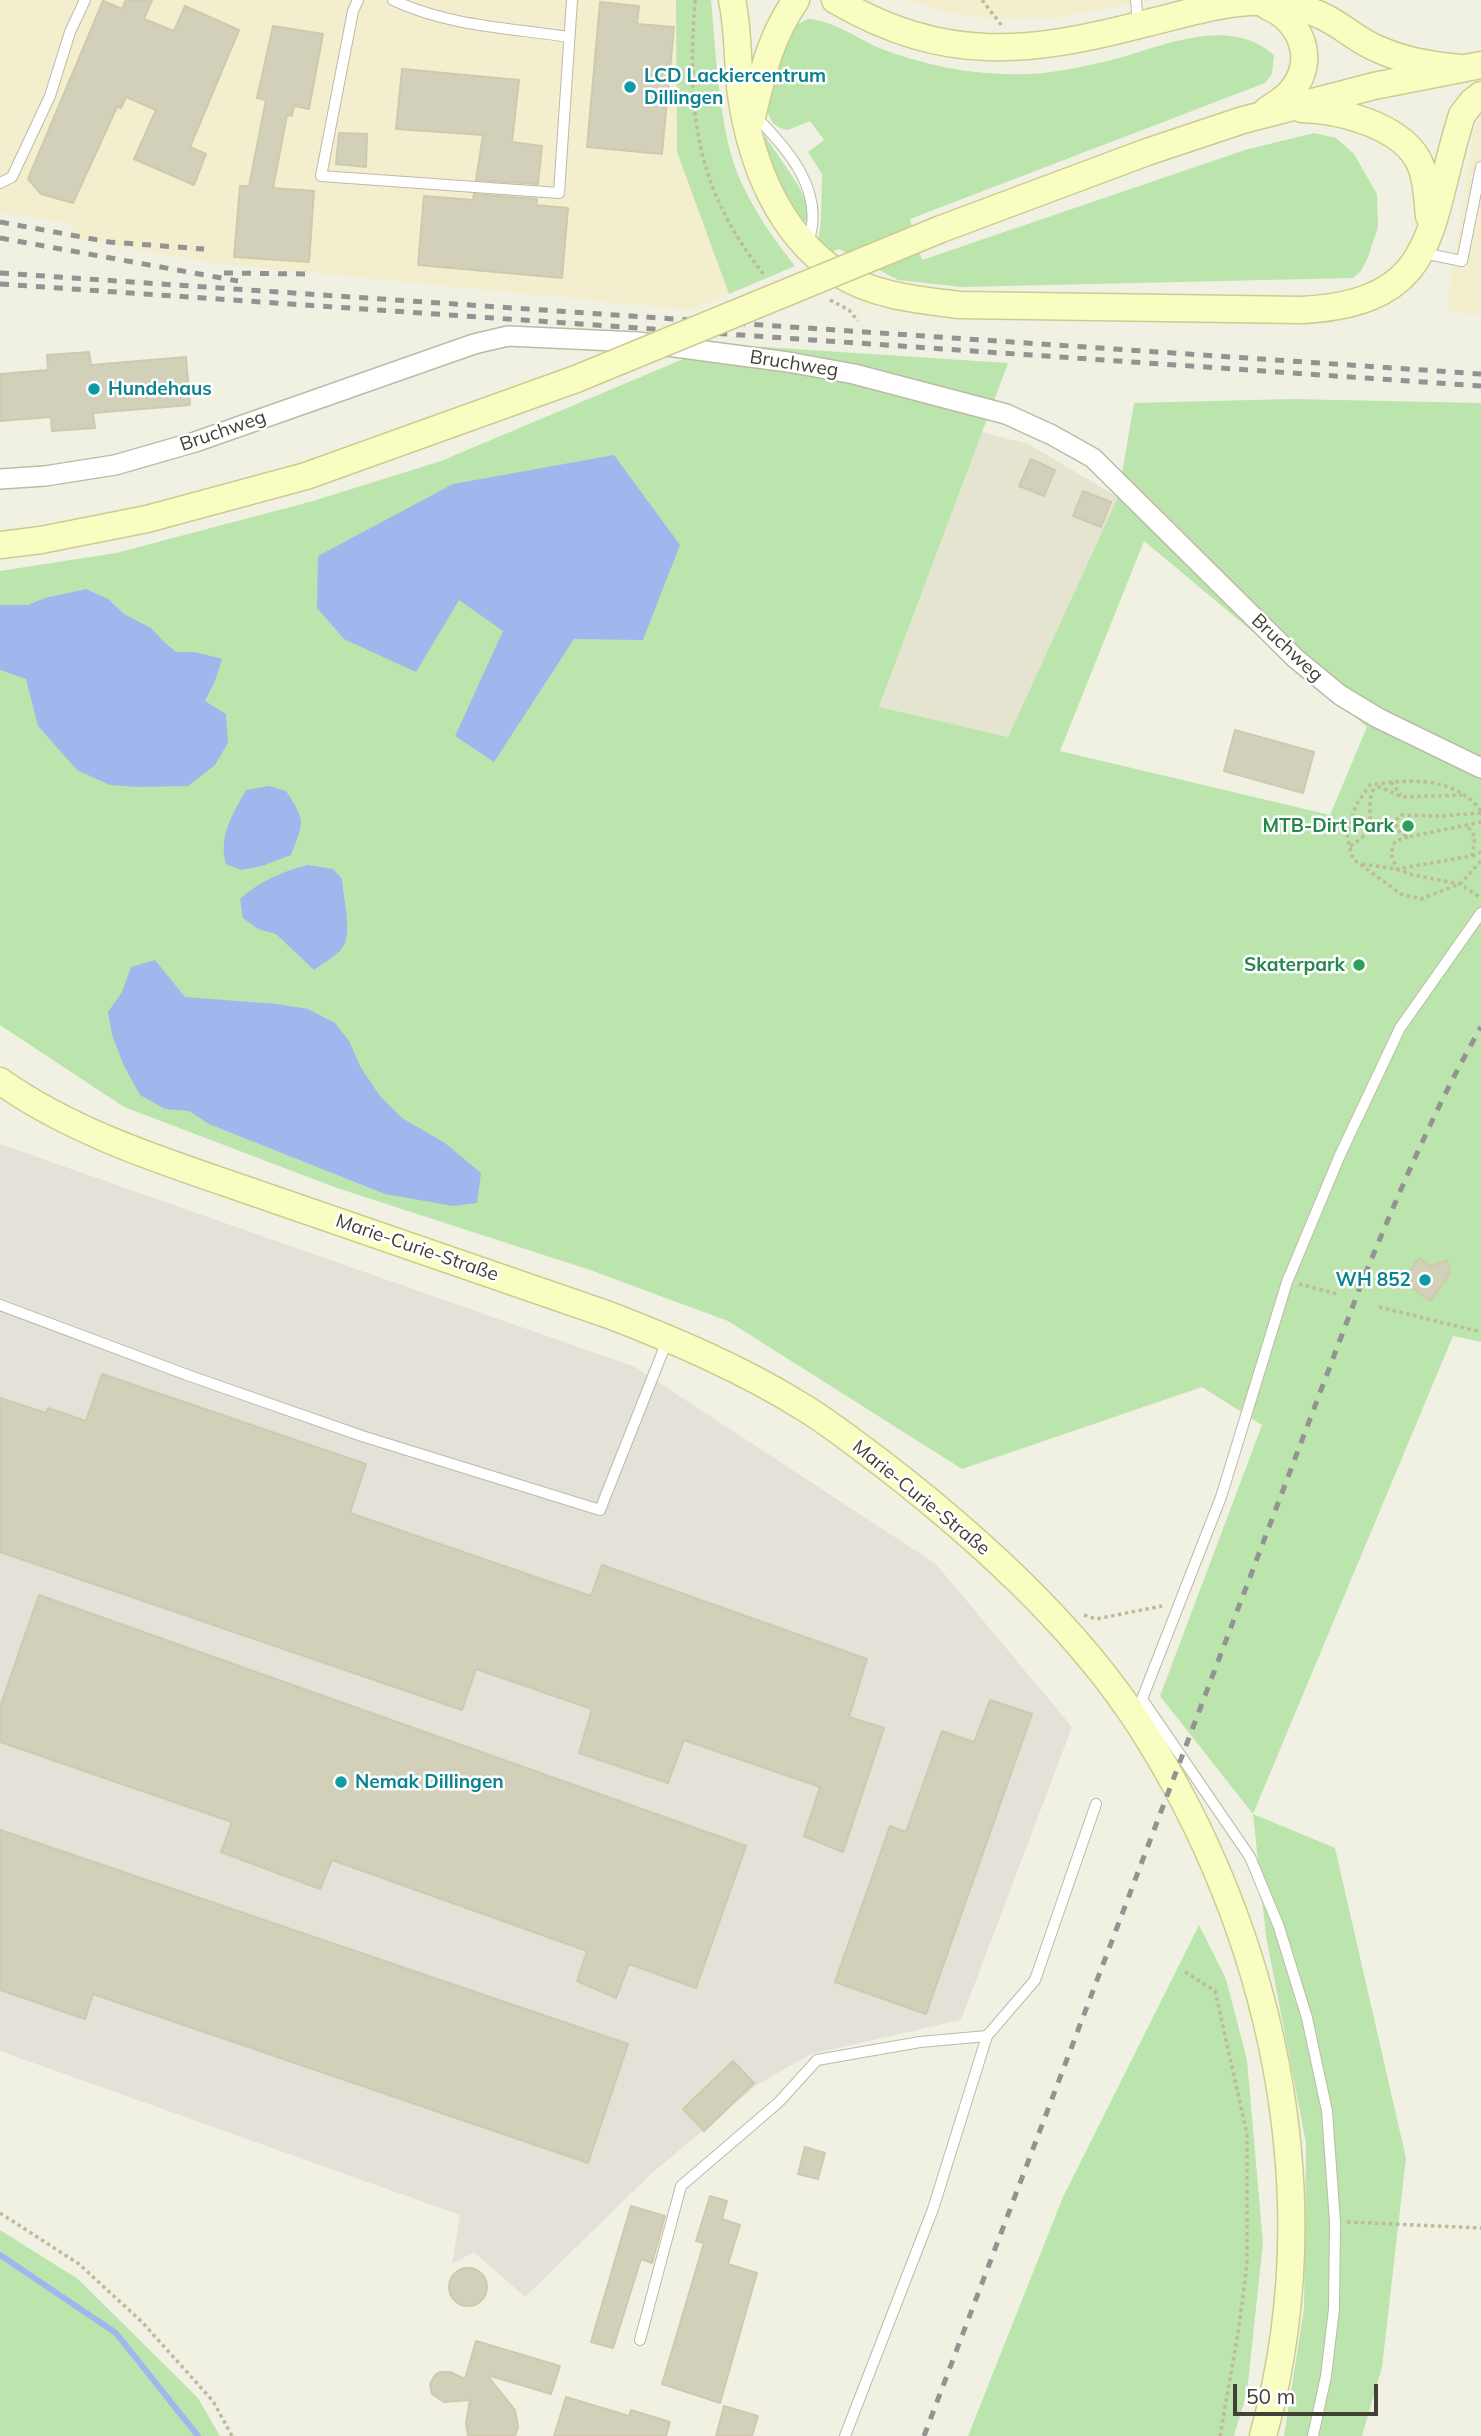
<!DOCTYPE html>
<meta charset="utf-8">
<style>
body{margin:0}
#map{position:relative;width:1481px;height:2436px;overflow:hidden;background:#f1f1e3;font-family:Mulish,sans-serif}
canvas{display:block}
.scale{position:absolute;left:1233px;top:2384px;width:145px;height:32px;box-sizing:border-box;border:4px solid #434134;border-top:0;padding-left:9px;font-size:21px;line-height:24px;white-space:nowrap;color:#434134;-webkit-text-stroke:5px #fff;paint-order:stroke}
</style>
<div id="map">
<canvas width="1481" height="2436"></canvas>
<div class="scale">50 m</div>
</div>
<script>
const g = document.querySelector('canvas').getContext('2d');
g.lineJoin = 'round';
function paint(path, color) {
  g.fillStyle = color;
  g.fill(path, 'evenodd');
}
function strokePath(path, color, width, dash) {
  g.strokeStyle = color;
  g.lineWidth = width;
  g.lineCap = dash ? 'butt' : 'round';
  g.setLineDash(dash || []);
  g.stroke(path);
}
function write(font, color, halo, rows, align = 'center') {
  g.font = font + ' Mulish,sans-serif';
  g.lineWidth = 5;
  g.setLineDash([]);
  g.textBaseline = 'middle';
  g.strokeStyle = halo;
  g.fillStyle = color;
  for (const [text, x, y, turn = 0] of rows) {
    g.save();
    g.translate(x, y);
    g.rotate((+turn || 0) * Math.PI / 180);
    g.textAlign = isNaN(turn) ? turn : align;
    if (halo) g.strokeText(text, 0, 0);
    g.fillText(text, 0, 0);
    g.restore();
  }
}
const residential = new Path2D(`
 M982 432 1028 444 1118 497 1008 737 879 708Z`);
const commercial = new Path2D(`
 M0 0H676L677 152 729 294 690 310 213 263 77 239 69 223 0 213Z
 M903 0H1152L1057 18 992 19 945 12Z
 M1481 118V314H1461L1446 308 1474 129Z`);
const industrial = new Path2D(`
 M0 1144 635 1367 936 1564 1072 1727 961 2020 811 2054 757 2085 652 2173 525 2297 474 2252 452 2264 460 2215 0 2051Z`);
const green = new Path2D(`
 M676 0H711C716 52 719 128 738 175 753 210 773 238 795 266L729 294 677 152Z
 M808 19C832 20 855 37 877 47 924 66 977 76 1028 74 1053 73 1082 67 1107 61 1158 49 1227 13 1274 55L1272 74 1265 83 910 219 922 260 1245 150 1314 133 1336 138 1354 154 1377 194 1378 227 1368 257 1361 271 1353 278 962 287 898 280 839 249 828 253 818 242 821 220 822 174 808 152 824 140 810 121 788 130C772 128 769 118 765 103L792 27Z
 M763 137H766C777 157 815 199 808 222L800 220 772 172Z
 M719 344 1008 363 879 707 1008 737 1118 497 1134 403 1292 399 1481 403V1342L1453 1336 1253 1814 1335 1848 1406 2158 1382 2367 1362 2436H1284L1304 2309 1306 2143 1266 1936 1253 1814 1160 1696 1262 1425 1202 1387 962 1469 728 1321 590 1270 337 1188 124 1107 0 1025V571L116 553 313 501 441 461ZM1144 541 1367 727 1330 815 1060 751Z
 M1199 1925 1226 1979 1247 2060 1263 2243 1247 2392 1234 2436H968L1063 2197Z
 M0 2230 78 2279 198 2398 220 2436H0Z`);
const water = new Path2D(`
 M614 455 680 545 643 640 574 639 494 762 455 736 503 631 459 600 416 672 344 639 317 608 318 556 453 484Z
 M86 589 108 599 124 614 151 628 164 642 176 652H195L222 659 215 681 205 701 226 714 228 743 215 765 188 786 138 787 110 785 77 770 38 726 26 679 0 670V605H28L45 598Z
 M269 786 286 791C306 821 304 822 291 855L262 866 241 870 226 864C218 836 233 814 246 790Z
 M308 865 333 869 342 879C343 897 352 929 344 945 339 955 323 963 314 970L276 934 258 929 243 918 240 899C260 881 283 871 308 865Z
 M155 960 185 997 277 1004 308 1009 335 1023 349 1041 361 1068 380 1096 402 1118 445 1143 481 1173 477 1203 453 1206 385 1194 209 1124 189 1111 165 1109 140 1095 124 1066 112 1035 108 1012 122 992 131 967Z`);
const stream = new Path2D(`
 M0 2255 116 2333 198 2436`);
const building = new Path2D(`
 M126 0H152L144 19 174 31 185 6 239 30 190 147 206 154 194 185 134 159 156 110 126 97 121 108 117 107 73 203 41 194 28 179 103 1 122 9Z
 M600 2 639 6 637 24 674 27 662 154 587 147Z
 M273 26 323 34 309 109 294 106 292 116 287 115 273 188 314 191 309 262 234 257 240 186H249L266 100 257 98Z
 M402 69 519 80 512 142 542 146 538 184 476 180 483 135 396 129Z
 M339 133 367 134 366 167 336 164Z
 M474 194 537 199 536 205 568 208 562 278 418 265 424 196 473 200Z
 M89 352 91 365 186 357 190 405 93 413 95 428 52 431 51 417 0 421V374L48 370 47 355Z
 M1031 459 1055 470 1044 496 1019 486Z
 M1083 491 1111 502 1101 527 1073 516Z
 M1235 730 1314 752 1303 793 1224 771Z
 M1419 1258 1431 1266 1447 1260 1450 1274 1430 1301 1403 1280Z
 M102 1374 366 1464 350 1513 591 1596 602 1565 867 1659 849 1717 884 1728 843 1852 804 1836 820 1787 684 1740 668 1783 579 1753 592 1709 476 1669 462 1710 0 1552V1398L46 1413 48 1408 86 1421Z
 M39 1595 746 1846 696 1988 629 1964 616 1998 577 1981 587 1951 332 1860 320 1889 221 1852 232 1822 0 1742V1707Z
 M990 1700 1032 1714 926 2014 835 1982 890 1826 906 1832 942 1731 974 1742Z
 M0 1830 628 2044 588 2163 93 1994 85 2019 0 1990Z
 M733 2061 754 2083 704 2131 683 2109Z
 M805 2147 825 2153 818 2179 798 2174Z
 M710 2196 727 2201 722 2219 740 2225 728 2264 757 2273 720 2403 662 2384 704 2243 696 2241Z
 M631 2206 665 2216 652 2263 641 2259 613 2348 591 2342Z
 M449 2287a19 19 0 1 1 38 0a19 19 0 1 1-38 0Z
 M476 2341 560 2366 551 2394 487 2375 515 2410 518 2427 515 2436H468L466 2423 470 2400 444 2402 432 2394 430 2384 435 2375 440 2372H450L465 2379Z
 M566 2397 629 2416 631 2410 670 2422 666 2436H554Z
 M724 2406 758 2416 752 2436H716Z`);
const path = new Path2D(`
 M695 0C687 110 694 187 765 276
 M982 0 1002 26
 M830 300 849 310 858 321
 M1391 782 1401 795
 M1481 811C1455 776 1409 779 1370 785L1356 805 1347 837 1353 859 1401 894 1421 899 1460 884 1481 861
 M1481 813 1442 816 1401 815 1396 820 1397 830 1408 837 1481 822
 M1408 837 1395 841 1391 854 1397 869 1472 856 1475 837 1467 825
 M1350 846C1383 827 1363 816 1373 790L1380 787 1402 797 1462 795
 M1472 856 1481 852
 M1362 864 1397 869 1413 875 1460 884 1481 898
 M1299 1284 1337 1294
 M1379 1307 1481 1332
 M1084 1615 1096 1619 1162 1606
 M1185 1972 1215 1991 1247 2134V2264L1239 2327 1220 2436
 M0 2213 79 2264 142 2322 213 2401 232 2436
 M1347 2222 1481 2228`);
const lane = new Path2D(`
 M358 0 353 11 321 176 559 193 572 0
 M393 0C447 26 511 28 569 37
 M1136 0 1138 25
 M755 116C788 149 826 192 808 242
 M0 183 12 177 50 96 70 32 85 0
 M1423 253 1462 261 1481 167
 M0 1305 190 1376 362 1436 600 1510 667 1341
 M640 2340 681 2186 779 2102 817 2060 920 2042 987 2036
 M845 2436 933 2209 987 2036 1035 1980 1096 1804
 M1313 2436 1326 2376 1334 2309 1335 2222 1327 2111 1307 2018 1279 1927 1250 1857 1142 1699 1221 1497 1287 1282 1340 1155 1400 1028 1481 913`);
const street = new Path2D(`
 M0 479 45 476 115 465 195 442 474 344 508 336 637 342 788 362 854 374 1006 414 1052 435 1093 458 1295 658 1340 695 1378 718 1481 768`);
const secondary = new Path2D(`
 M732 0C739 32 737 64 741 95 751 163 778 233 838 273 873 296 920 300 960 305L1301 310C1443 303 1427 223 1462 115L1472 102 1481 95
 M835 0C945 64 1029 54 1147 23 1185 14 1227 0 1267 2 1287 4 1310 9 1328 19 1345 28 1360 42 1378 49 1404 61 1431 65 1460 68
 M1302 109C1340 110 1397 125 1417 158 1427 175 1427 198 1429 216
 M1267 110C1276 104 1287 98 1293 89 1317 58 1300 20 1267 6
 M751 121C762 76 769 39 796 0
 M941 229 1147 152 1243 120 1374 86 1481 65
 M0 545 41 540 147 519 306 476 576 379
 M0 1081C79 1137 176 1165 267 1197 381 1236 495 1275 609 1315 676 1341 742 1369 803 1407 831 1424 857 1445 884 1465 977 1537 1075 1625 1139 1724 1273 1932 1330 2195 1263 2436`);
const rail = new Path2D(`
 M0 222 109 242 204 249
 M0 238 238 281
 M0 273 1481 374
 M224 273 309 274
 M0 284 1481 386
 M924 2436 1362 1282C1398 1195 1434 1109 1481 1027`);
const secondaryBridge = new Path2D(`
 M576 379 941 229`);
const markers = [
 [630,87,7,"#0f9aa8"],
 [94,389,7,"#0f9aa8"],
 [1408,826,7,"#2e9e5b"],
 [1359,965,7,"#2e9e5b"],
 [1425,1280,7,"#0f9aa8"],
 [341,1782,7,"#0f9aa8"]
];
const cultureNames = [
 ["LCD Lackiercentrum",644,76],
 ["Dillingen",644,98],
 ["Hundehaus",108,389],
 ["WH 852",1411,1280,"right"],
 ["Nemak Dillingen",355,1782]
];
const streetNames = [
 ["Bruchweg",794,364,9],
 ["Bruchweg",223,431,-19],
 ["Bruchweg",1287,648,43],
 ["Marie-Curie-Straße",417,1248,19],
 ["Marie-Curie-Straße",921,1498,39]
];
const leisureNames = [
 ["MTB-Dirt Park",1394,826],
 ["Skaterpark",1345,965]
];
paint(residential, '#e5e4d1');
paint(commercial, '#f3eece');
paint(industrial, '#e3e1d8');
paint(green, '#bbe5ac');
paint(water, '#a0b7ed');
strokePath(stream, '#a0b7ed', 6);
paint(building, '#d2d0b9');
strokePath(building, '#cdcaad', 2);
strokePath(lane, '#bcbba6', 12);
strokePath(street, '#bcbba6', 22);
strokePath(secondary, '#cccc92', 29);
strokePath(path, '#bdbb98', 3.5, [3.5, 3.5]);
strokePath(lane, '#fff', 10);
strokePath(street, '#fff', 19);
strokePath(secondary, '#fafdc1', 26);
strokePath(rail, '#939393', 5, [9, 9]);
strokePath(secondaryBridge, '#cccc92', 29, []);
strokePath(secondaryBridge, '#fafdc1', 26);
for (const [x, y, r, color] of markers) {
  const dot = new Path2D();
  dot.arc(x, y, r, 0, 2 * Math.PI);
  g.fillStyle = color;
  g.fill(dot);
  strokePath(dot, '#fff', 2.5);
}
write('bold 19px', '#0d838f', '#fff', cultureNames, 'left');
write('19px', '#434134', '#fff', streetNames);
write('bold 19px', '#27864d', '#fff', leisureNames, 'right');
</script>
